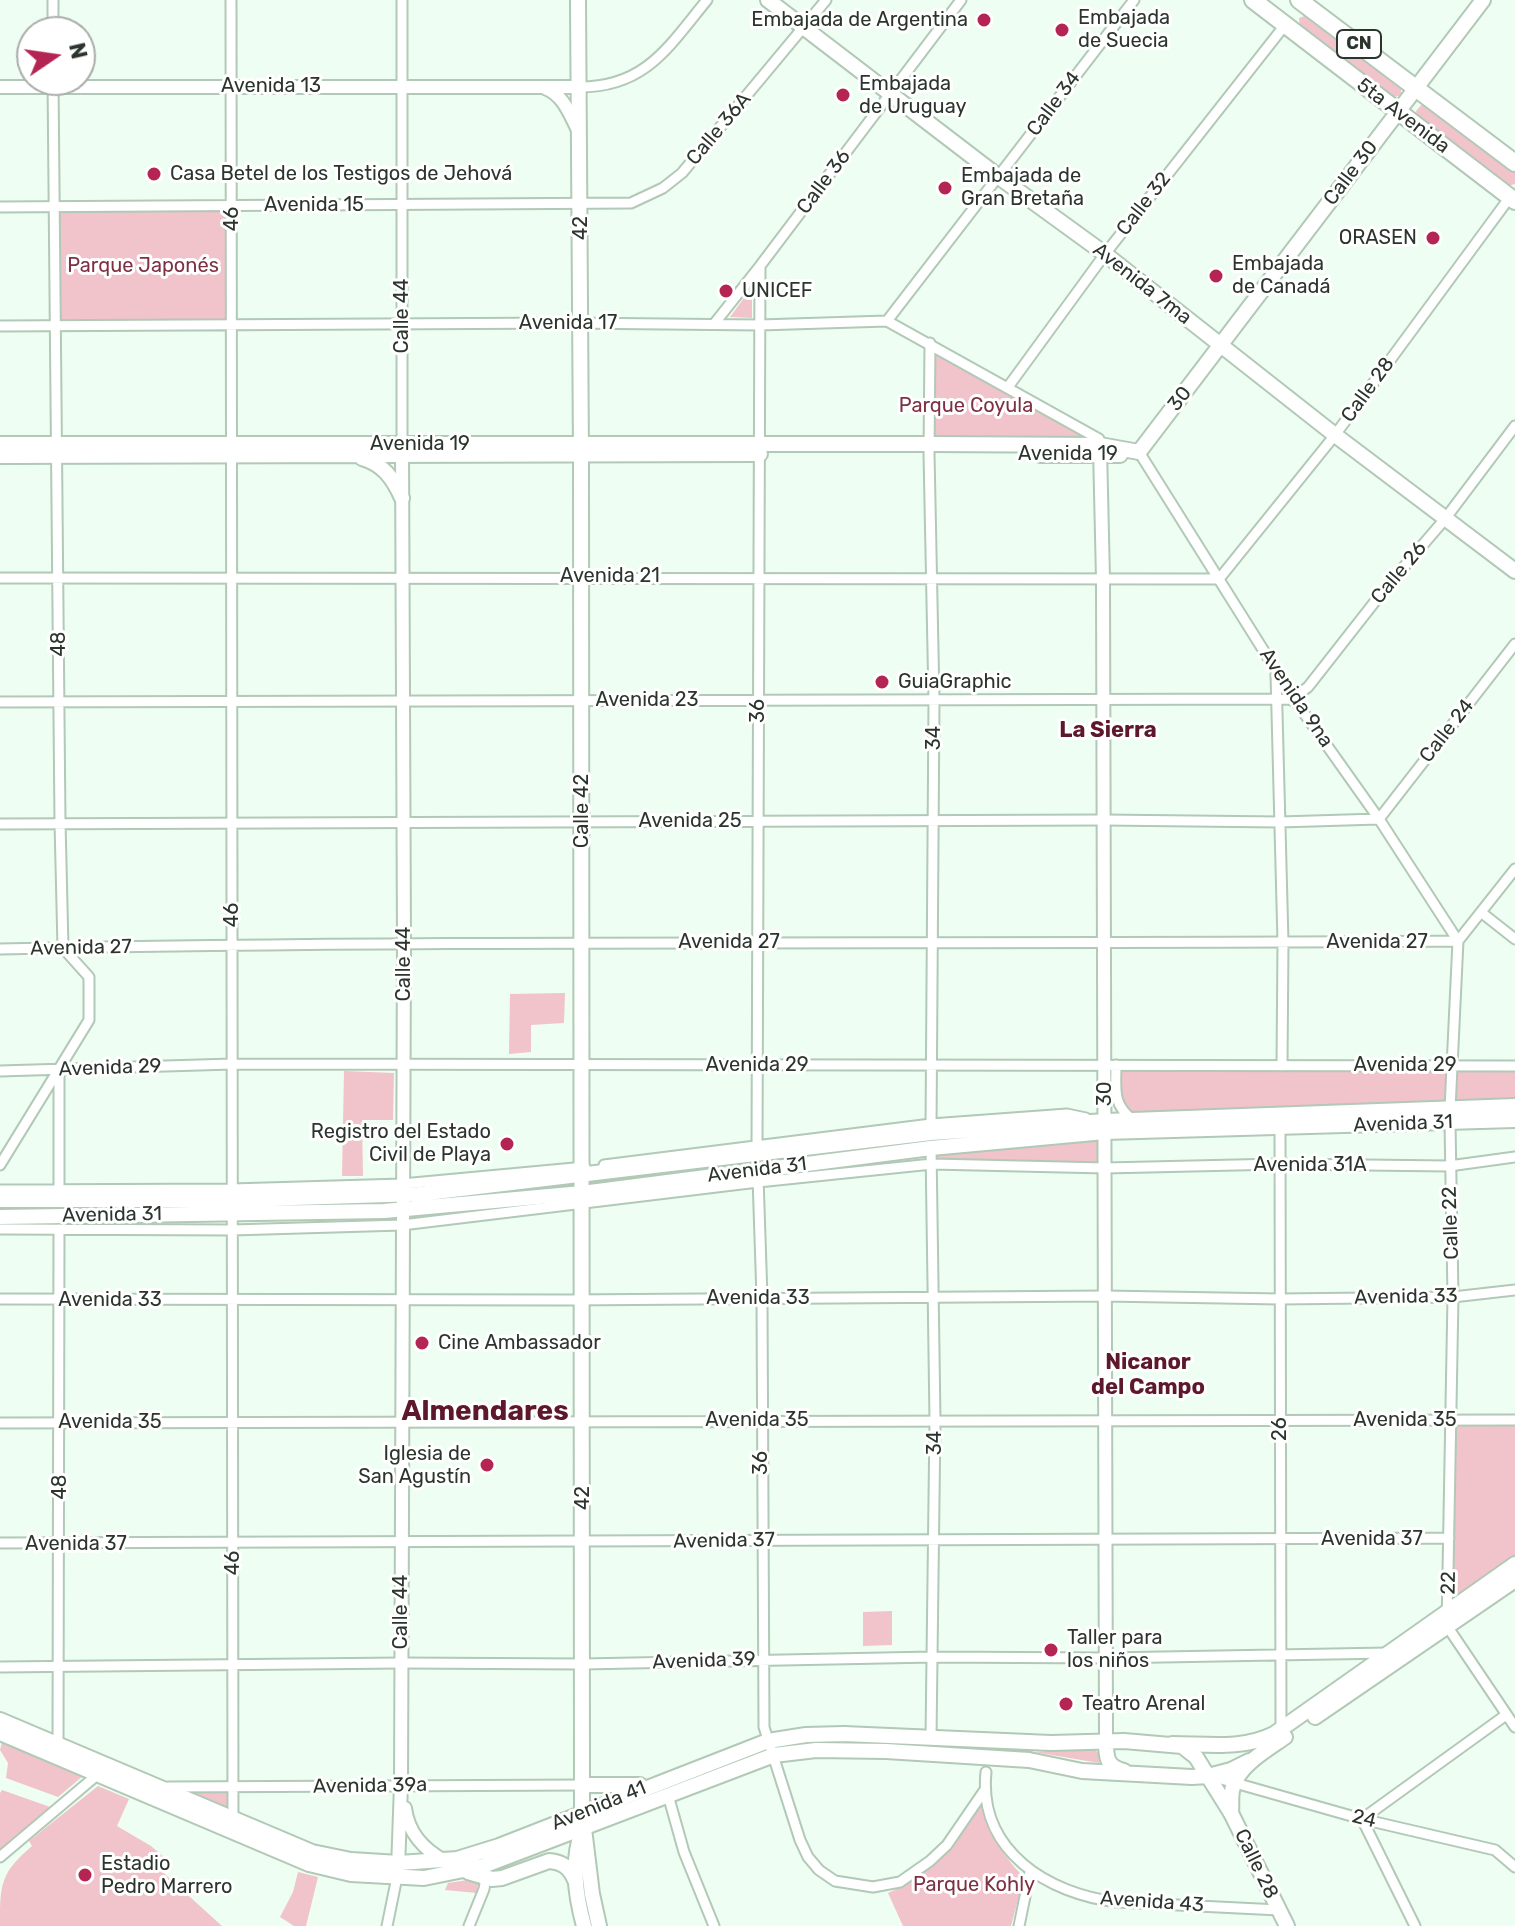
<!DOCTYPE html>
<meta charset="utf-8">
<style>
body{margin:0}
#map{position:relative;width:1515px;height:1926px;overflow:hidden;background:#effef2;font-family:Rubik,sans-serif}
canvas{display:block}
.north{position:absolute;left:16px;top:16px;width:80px;height:80px;box-sizing:border-box;background:#fff;border:2px solid #aaaeab;border-radius:50%;rotate:77deg;font-size:22px;font-weight:700;line-height:32px;text-align:center;color:#2b352d}
.north::after{content:'';display:block;margin:auto;width:28px;height:36px;background:#b52553;clip-path:polygon(50% 0,100% 100%,50% 72%,0 100%)}
</style>
<div id="map">
<canvas width="1515" height="1926"></canvas>
<div class="north">N</div>
</div>
<script>
const g = document.querySelector('canvas').getContext('2d');
g.lineJoin = 'round';
function paint(path, color) {
  g.fillStyle = color;
  g.fill(path, 'evenodd');
}
function strokePath(path, color, width, dash) {
  g.strokeStyle = color;
  g.lineWidth = width;
  g.lineCap = dash ? 'butt' : 'round';
  g.setLineDash(dash || []);
  g.stroke(path);
}
function write(font, color, halo, rows, align = 'center') {
  g.font = font + ' Rubik,sans-serif';
  g.lineWidth = 6;
  g.setLineDash([]);
  g.textBaseline = 'middle';
  g.strokeStyle = halo;
  g.fillStyle = color;
  for (const [text, x, y, turn = 0] of rows) {
    g.save();
    g.translate(x, y);
    g.rotate((+turn || 0) * Math.PI / 180);
    g.textAlign = isNaN(turn) ? turn : align;
    if (halo) g.strokeText(text, 0, 0);
    g.fillText(text, 0, 0);
    g.restore();
  }
}
const green = new Path2D(`
 M1310 14 1401 85V95L1392 98 1300 28 1299 18Z
 M1422 104H1427L1515 171V184L1507 186 1417 117 1416 111Z
 M232 206V325H56L55 207Z
 M752 287V318L730 317Z
 M932 350 1086 435 1085 440 932 439Z
 M565 993 564 1023 531 1025V1052L509 1054 510 994Z
 M1116 1065 1515 1066V1106L1133 1120 1124 1105Z
 M344 1071 394 1073 393 1120H362L363 1176H342Z
 M1024 1131 592 1185V1181L931 1139Z
 M1105 1132V1168L935 1164 931 1148Z
 M572 1183V1187L415 1203 414 1201Z
 M0 1206H229V1208L0 1209Z
 M532 1405V1410L450 1412V1406Z
 M1452 1419 1515 1420V1581L1449 1610Z
 M892 1611V1645L863 1646V1612Z
 M2 1742 83 1776 58 1797 6 1778 8 1763 0 1750Z
 M1093 1749 1101 1754 1099 1763 1034 1752Z
 M98 1786 129 1799 117 1826 151 1846 165 1858 157 1867 222 1926H0C0 1885 0 1873 32 1846L29 1841Z
 M156 1787 233 1788V1819Z
 M2 1790 53 1808 0 1852V1793Z
 M982 1804C991 1833 1002 1856 1024 1877L1011 1926H903L888 1893C931 1875 957 1842 982 1804Z
 M298 1872 318 1877 306 1926H294L280 1917 293 1892Z
 M468 1880 478 1884 477 1893 445 1890 448 1883Z`);
const minor = new Path2D(`
 M53 0V32
 M231 0 233 1821
 M402 0V444
 M580 87C646 87 669 46 707 0
 M0 207 631 203 663 188 682 173 826 0
 M887 321 1134 0
 M714 324 760 266 961 0
 M0 326 569 323 760 325 887 321 1099 439 1100 445
 M930 343 929 453 934 700 931 1128
 M1008 387 1105 254 1285 25
 M1139 452 1294 699 1379 819 1458 941
 M0 578 1219 579 1335 435 1510 197
 M1276 674 1283 942 1282 1066
 M1291 700 1308 687 1384 590 1445 519 1515 426
 M0 702 1294 699
 M0 824 1104 820 1280 822 1379 819 1515 644
 M1482 913 1515 939
 M0 949C486 939 972 945 1458 941
 M1116 1065C1116 1090 1112 1104 1133 1120
 M59 1070V1189
 M0 1071 232 1064 1515 1066
 M1450 1109 1458 941 1515 869
 M1450 1123 1453 1297 1447 1626 1515 1727
 M1280 1128 1281 1730
 M757 1151 760 266
 M0 1165 89 1020V977L63 948 60 822 53 80
 M604 1165 931 1124 1067 1114 1086 1118
 M758 1177 762 1298 764 1727 800 1840 808 1857 819 1870 835 1881 873 1887 900 1882 930 1861 947 1845 984 1791
 M0 1190 232 1189 402 1184 585 1167
 M0 1229 232 1230 402 1225 758 1182 932 1164 1105 1168 1280 1164 1449 1166 1515 1157
 M0 1299 568 1300 1105 1296 1280 1299 1453 1297 1515 1290
 M0 1423 1515 1420
 M0 1543 1449 1538
 M0 1667 401 1663 583 1664 933 1657 1106 1658 1388 1653
 M931 1737 935 1420 931 1148
 M58 1746 59 1229
 M986 1772C978 1851 1048 1894 1117 1902L1279 1910
 M1214 1777 1362 1819 1495 1850 1515 1867
 M168 1787 583 1785
 M668 1795 684 1852 714 1926
 M0 1857 97 1775
 M387 1926 397 1877
 M469 1926 484 1889 486 1877
 M1019 1926 1030 1872
 M1415 1926 1362 1819 1506 1715`);
const tertiary = new Path2D(`
 M0 87H580
 M545 88C564 95 570 115 579 132
 M1100 448 1103 579 1106 1742
 M405 1808C408 1832 424 1850 445 1861
 M398 1869 401 1785 404 943 402 448`);
const secondary = new Path2D(`
 M578 0 581 455 582 1812 592 1894 599 1926
 M768 0 999 177 1105 254 1335 435 1515 571
 M0 444H930L1100 445 1139 452
 M1139 452 1483 0
 M1040 455H1120
 M0 456 760 454
 M362 458C383 464 393 478 402 498
 M1315 1717 1515 1580
 M1172 1744C1207 1744 1242 1750 1274 1734L1515 1564
 M1208 1776 1231 1770 1249 1761
 M1231 1813C1232 1805 1230 1795 1233 1787 1239 1765 1268 1749 1285 1737
 M583 1828C571 1861 575 1893 584 1926`);
const primary = new Path2D(`
 M0 1200H232L419 1194 931 1133 1105 1121 1515 1106
 M0 1217 384 1211 582 1193 931 1148 1105 1132 1515 1120
 M0 1720 312 1852 351 1860 399 1863 457 1859 499 1846 768 1741 806 1735 844 1734 1051 1743 1124 1741 1182 1746 1196 1757 1231 1813 1287 1926
 M0 1733 309 1864 351 1874 424 1878 483 1866 774 1755 816 1750 886 1751 1029 1760 1082 1771 1192 1777 1208 1776
 M1106 1742C1106 1758 1107 1767 1124 1771
 M583 1785H640
 M468 1872 492 1879 502 1878 549 1861C563 1862 570 1868 575 1880`);
const trunk = new Path2D(`
 M1253 0 1515 201
 M1299 0 1515 163`);
const markers = [
 [984,20,8,"#b52553"],
 [1062,30,8,"#b52553"],
 [843,95,8,"#b52553"],
 [154,174,8,"#b52553"],
 [945,188,8,"#b52553"],
 [1433,238,8,"#b52553"],
 [1216,276,8,"#b52553"],
 [726,291,8,"#b52553"],
 [882,682,8,"#b52553"],
 [507,1144,8,"#b52553"],
 [422,1343,8,"#b52553"],
 [487,1465,8,"#b52553"],
 [1051,1650,8,"#b52553"],
 [1066,1704,8,"#b52553"],
 [85,1875,8,"#b52553"]
];
const shields = [
 [1359,44,44]
];
const shieldNames = [
 ["CN",1359,44]
];
const poiNames = [
 ["Embajada",1078,18],
 ["de Suecia",1078,41],
 ["Embajada de Argentina",968,20,"right"],
 ["Embajada",859,84],
 ["de Uruguay",859,107],
 ["Casa Betel de los Testigos de Jehová",170,174],
 ["Embajada de",961,176],
 ["Gran Bretaña",961,199],
 ["ORASEN",1417,238,"right"],
 ["Embajada",1232,264],
 ["de Canadá",1232,287],
 ["UNICEF",742,291],
 ["GuiaGraphic",898,682],
 ["Registro del Estado",491,1132,"right"],
 ["Civil de Playa",491,1155,"right"],
 ["Cine Ambassador",438,1343],
 ["Iglesia de",471,1454,"right"],
 ["San Agustín",471,1477,"right"],
 ["Taller para",1067,1638],
 ["los niños",1067,1661],
 ["Teatro Arenal",1082,1704],
 ["Estadio",101,1864],
 ["Pedro Marrero",101,1887]
];
const streetNames = [
 ["Avenida 13",271,86],
 ["Calle 34",1054,104,-53],
 ["5ta Avenida",1403,116,37],
 ["Calle 36A",719,129,-50],
 ["Calle 30",1351,173,-53],
 ["Calle 36",824,182,-53],
 ["Calle 32",1144,204,-52],
 ["Avenida 15",314,205],
 ["46",232,219,-90],
 ["42",581,228,-90],
 ["Avenida 7ma",1142,284,38],
 ["Calle 44",402,316,-90],
 ["Avenida 17",568,323],
 ["Calle 28",1368,390,-54],
 ["30",1180,399,-52],
 ["Avenida 19",420,444],
 ["Avenida 19",1068,454],
 ["Calle 26",1399,573,-50],
 ["Avenida 21",610,576],
 ["48",59,644,-90],
 ["Avenida 9na",1296,698,56],
 ["Avenida 23",647,700],
 ["36",758,711,-90],
 ["Calle 24",1447,731,-52],
 ["34",934,738,-90],
 ["Calle 42",582,811,-90],
 ["Avenida 25",690,821],
 ["46",232,915,-90],
 ["Avenida 27",729,942],
 ["Avenida 27",1377,942],
 ["Avenida 27",81,948,-1],
 ["Calle 44",404,964,-90],
 ["Avenida 29",757,1065],
 ["Avenida 29",1405,1065],
 ["Avenida 29",110,1068,-2],
 ["30",1105,1094,-90],
 ["Avenida 31",1403,1124,-2],
 ["Avenida 31A",1310,1165],
 ["Avenida 31",757,1170,-7],
 ["Avenida 31",112,1215,-1],
 ["Calle 22",1451,1223,-92],
 ["Avenida 33",1406,1297,-1],
 ["Avenida 33",758,1298],
 ["Avenida 33",110,1300],
 ["Avenida 35",757,1420],
 ["Avenida 35",1405,1420],
 ["Avenida 35",110,1422],
 ["26",1280,1429,-90],
 ["34",935,1443,-90],
 ["36",761,1463,-90],
 ["48",60,1487,-90],
 ["42",583,1498,-90],
 ["Avenida 37",1372,1539],
 ["Avenida 37",724,1541,-1],
 ["Avenida 37",76,1544],
 ["46",233,1563,-90],
 ["22",1449,1583,-89],
 ["Calle 44",401,1612,-90],
 ["Avenida 39",704,1661,-2],
 ["Avenida 39a",370,1786,-1],
 ["Avenida 41",599,1806,-22],
 ["24",1364,1819,14],
 ["Calle 28",1256,1864,64],
 ["Avenida 43",1152,1902,4]
];
const parkNames = [
 ["Parque Japonés",143,266],
 ["Parque Coyula",966,406],
 ["Parque Kohly",974,1885]
];
const neighbourhoodNames = [
 ["La Sierra",1108,731],
 ["Nicanor",1148,1363],
 ["del Campo",1148,1388]
];
const districtNames = [
 ["Almendares",485,1412]
];
paint(green, '#f1c3ca');
strokePath(minor, '#b1c9b6', 13);
strokePath(tertiary, '#b1c9b6', 16);
strokePath(secondary, '#b1c9b6', 18);
strokePath(primary, '#b1c9b6', 18);
strokePath(trunk, '#b1c9b6', 20);
strokePath(minor, '#fff', 9);
strokePath(tertiary, '#fff', 12);
strokePath(secondary, '#fff', 14);
strokePath(primary, '#fff', 14);
strokePath(trunk, '#fff', 16);
for (const [x, y, r, color] of markers) {
  const dot = new Path2D();
  dot.arc(x, y, r, 0, 2 * Math.PI);
  g.fillStyle = color;
  g.fill(dot);
  strokePath(dot, '#fff', 3);
}
for (const [x, y, w] of shields) {
  const box = new Path2D();
  box.roundRect(x - w / 2, y - 14, w, 28, 6);
  g.fillStyle = '#fff';
  g.fill(box);
  strokePath(box, '#2b352d', 2);
}
write('bold 18px', '#2b352d', null, shieldNames);
write('20px', '#2b352d', '#fff', poiNames, 'left');
write('20px', '#2b352d', '#fff', streetNames);
write('20px', '#7d3143', '#fff', parkNames);
write('bold 22px', '#5d182b', '#fff', neighbourhoodNames);
write('bold 28px', '#5d182b', '#fff', districtNames);
</script>
